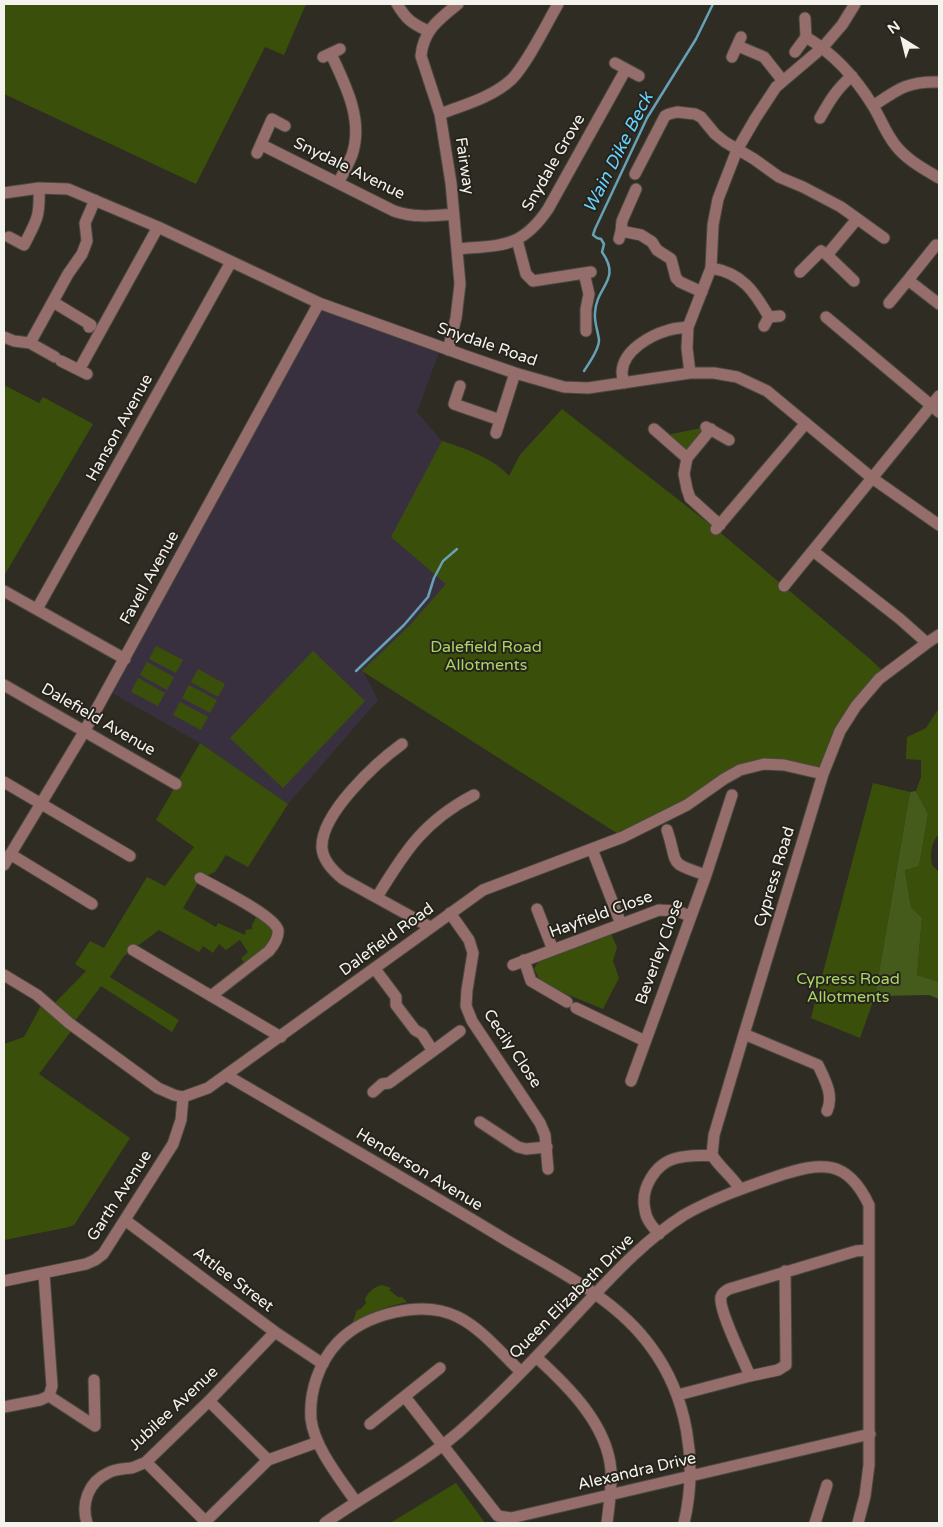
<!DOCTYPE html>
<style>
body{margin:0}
#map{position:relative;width:943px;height:1527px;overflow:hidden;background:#2f2c24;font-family:"Varela Round",sans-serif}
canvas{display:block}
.frame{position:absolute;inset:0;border:5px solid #f3f2ec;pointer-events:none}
.north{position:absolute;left:878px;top:15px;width:50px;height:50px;-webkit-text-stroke:4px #25231b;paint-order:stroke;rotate:324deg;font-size:14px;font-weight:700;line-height:20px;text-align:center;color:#f3f2ec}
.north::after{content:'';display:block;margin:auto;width:18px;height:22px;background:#f3f2ec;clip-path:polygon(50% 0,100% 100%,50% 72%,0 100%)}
</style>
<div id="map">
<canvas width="943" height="1527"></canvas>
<div class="frame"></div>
<div class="north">N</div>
</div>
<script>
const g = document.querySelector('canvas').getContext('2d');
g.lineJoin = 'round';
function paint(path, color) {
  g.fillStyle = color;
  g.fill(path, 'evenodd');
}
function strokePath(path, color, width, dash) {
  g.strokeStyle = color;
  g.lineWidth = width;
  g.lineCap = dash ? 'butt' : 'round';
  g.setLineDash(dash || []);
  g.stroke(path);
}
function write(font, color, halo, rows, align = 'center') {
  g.font = font + ' "Varela Round",sans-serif';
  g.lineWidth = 4;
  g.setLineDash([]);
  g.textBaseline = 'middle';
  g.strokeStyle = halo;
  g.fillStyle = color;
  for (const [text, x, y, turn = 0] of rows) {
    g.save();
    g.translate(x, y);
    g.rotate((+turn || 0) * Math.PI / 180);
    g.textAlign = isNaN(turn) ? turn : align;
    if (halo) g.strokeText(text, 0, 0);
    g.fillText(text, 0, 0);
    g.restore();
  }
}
const education = new Path2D(`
 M319 303 441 347 417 412 442 441 466 449 498 465 509 476 520 455 542 430 447 584 410 625 363 671 378 700 288 804 200 743 107 690Z`);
const green = new Path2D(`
 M4 4H306L284 55 265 47 196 184 4 94Z
 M4 385 39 403 43 397 93 424 4 576Z
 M562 409 716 529 869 658 885 673 856 706 823 774 784 765 740 770 623 837 362 671 410 625 446 584 391 537 442 441C466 449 491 457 509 476L520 455Z
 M706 427 687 458 662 436Z
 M156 646 183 660 176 673 149 659Z
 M313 651 365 701 283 788 230 738Z
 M147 662 174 677 167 690 140 675Z
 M198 669 225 684 218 697 191 682Z
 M138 678 165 693 158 706 131 692Z
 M189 685 217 700 210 713 182 698Z
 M180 702 208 717 201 730 173 715Z
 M939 708V834C931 842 930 855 932 865L939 872V982L917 975 922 918 911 907 905 869 919 866 928 814 916 791 921 777V760L906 759 907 737 926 728Z
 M200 743 288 804 248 867 226 855 215 872 200 879 183 908 216 927 218 923 245 935 246 930 252 929V925L259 912 278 936 247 967 241 958 248 952 240 940 226 950 219 944 213 953 203 946 199 952 159 930 124 956 110 977 179 1020 172 1032 101 986 72 1025 74 1027 39 1074 130 1138 74 1225 69 1227 4 1240V1044L24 1037 44 1000 51 1007 86 971 75 964 90 941 104 948 147 877 165 886 194 847 156 820Z
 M873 783 910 792 875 996 860 1038 811 1018Z
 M611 934 617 947 613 961 619 978 603 1009 542 984 534 969 538 962Z
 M382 1285 391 1288 389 1290 398 1297H402L407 1302C385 1307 371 1312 352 1324L357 1310 361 1309 366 1303 365 1299C369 1291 374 1287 382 1285Z
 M456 1483 485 1523H390Z`);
const forest = new Path2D(`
 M916 791 928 814 919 866 905 870 911 907 922 918 917 975 939 982V999L929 995 875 996 910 792Z`);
const stream = new Path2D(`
 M584 371C589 363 599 350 599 340 598 331 594 322 595 313 596 286 622 280 602 252L604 244 601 239 597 238 593 235 595 229 647 118 696 39 713 4
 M356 671 404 625 428 597 434 578 443 561 457 549`);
const minor = new Path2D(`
 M397 4C406 19 411 23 428 31
 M806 37C834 54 856 78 873 106 881 119 886 134 896 146 907 160 924 169 939 178
 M738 46 764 57 783 81
 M795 52 806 37 805 18
 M331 54C345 84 364 120 352 155 348 165 343 174 338 183
 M323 57 340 49
 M732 57 741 37
 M615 63 639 76
 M873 106C898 89 908 81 939 82
 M440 114C464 105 493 97 512 79 528 62 546 25 558 4
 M820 118C829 102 837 88 852 76
 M262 145 394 211C414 218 432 216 453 214
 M257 153 272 119 285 126
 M635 174 665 116 669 114 677 112 695 114 701 117 715 134 725 142 754 159 779 177 803 187 841 207 884 238
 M4 193 39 188 68 189 158 227 319 303 466 356 515 373 564 387 588 388 690 373H714L737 377 767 391 872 478 939 525
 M621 231 622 221 636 189
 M9 237 24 245C37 220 40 217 39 188
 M619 239 621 231 641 235 652 242 657 250 671 259 676 278 680 282 702 292
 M517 240 526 274 533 281 591 272
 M457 249C501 245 521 249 548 209L626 69
 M827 255 857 219
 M711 268C742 273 754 291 769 317
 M800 272 821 251 827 255 854 281
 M584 273 589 294 586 309V331
 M908 280 936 245
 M53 302 91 325 89 327
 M889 303 908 280 939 304
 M826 317 939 412
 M764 326 769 317 780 316
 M4 337 14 341 30 343 55 357
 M30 343 68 274 82 254 87 241 85 223 95 200
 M448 350 456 318 460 284 451 183 440 114 421 56C423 31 439 19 458 4
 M61 361 87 374
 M79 370 158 227
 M690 373 687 348 688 327 711 268 713 225 718 199 737 150 755 119 776 87 823 47 842 25 855 4
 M624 383C623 380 622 375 622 372 623 350 651 335 669 330 675 328 682 328 688 327
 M460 386 454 404 500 420
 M706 427 729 440
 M654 429 687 458
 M711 429 687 458 684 474 687 489 690 498 720 525
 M496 433 515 373
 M716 529 806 423
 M813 551 900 619 927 643 939 635
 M784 586 939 396
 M4 591 125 659
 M37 609 231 262
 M4 685 176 784
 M402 744C377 762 320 814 322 848 323 861 333 871 343 879L430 927
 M4 782 130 856
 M667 830C679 865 666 862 706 875
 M592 849 621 924
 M10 854 92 904
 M4 865 84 732 319 303
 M200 878C215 887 274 915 278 930 279 938 274 945 269 951L211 996
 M377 897C405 851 424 821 474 795
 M537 909 553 950
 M450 913 469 940 473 953 467 990 466 1006 472 1021 540 1123 545 1135 548 1169
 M133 950 281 1037
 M524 960 531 981 567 1002
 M513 965 659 910 677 911 690 916
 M4 975 37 995 69 1023 158 1088 174 1095 183 1097 208 1088 483 890 623 837 687 805 724 779 740 770 764 764 784 765 823 774
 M576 1008 645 1041
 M744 1034 818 1065C825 1080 834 1095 827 1111
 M433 1051 460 1031
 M226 1075C320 1130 414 1184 506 1240 556 1270 616 1298 651 1347 688 1397 698 1463 684 1523
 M631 1081 706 875 732 795
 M373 1092 382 1084 389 1083 433 1051 422 1034 415 1030 396 1005V997L375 969
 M480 1122 518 1147 526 1149 547 1147
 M712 1155 714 1135 744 1034 823 774 840 731 856 706 879 679 927 643
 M125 1220 209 1283 275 1332 323 1364
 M659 1234C653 1227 646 1220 645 1210 640 1189 655 1163 677 1158 688 1155 701 1156 712 1155 720 1168 732 1176 740 1189
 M4 1281 86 1264 95 1260 103 1254 173 1144 181 1120 183 1097
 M536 1357C568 1386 607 1424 611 1470 612 1488 609 1505 607 1523
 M750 1376C744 1361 718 1309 721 1297 722 1293 725 1291 729 1289L856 1251 869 1250
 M678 1395 750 1376 778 1370 786 1365 785 1271
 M49 1396 95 1426 94 1380
 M405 1397 498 1516 511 1518 870 1434
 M209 1401 268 1460
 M4 1407 40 1400 49 1396 52 1386 44 1274
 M370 1424 440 1368
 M146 1462 206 1522
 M356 1502C341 1480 314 1447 311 1419 309 1392 319 1362 338 1342 365 1314 422 1299 458 1317 482 1329 501 1353 521 1372
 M87 1523C81 1504 88 1482 108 1473 115 1469 124 1469 131 1468 136 1467 141 1464 146 1462L209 1401 275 1332
 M204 1523 268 1460 318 1442
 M325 1523C369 1492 418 1467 459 1432 502 1394 542 1351 581 1309 613 1275 645 1240 684 1215 714 1198 746 1187 778 1176 821 1162 847 1158 869 1205V1465L865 1496 858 1523
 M815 1523 827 1485`);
const streetNames = [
 ["Snydale Grove",554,163,-60],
 ["Fairway",464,166,82],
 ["Snydale Avenue",349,169,26],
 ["Snydale Road",487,345,19],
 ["Hanson Avenue",120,428,-61],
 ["Favell Avenue",150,578,-61],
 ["Dalefield Avenue",98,720,30],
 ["Cypress Road",775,877,-73],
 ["Hayfield Close",601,915,-20],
 ["Dalefield Road",387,940,-36],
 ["Beverley Close",660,952,-70],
 ["Cecily Close",512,1049,56],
 ["Henderson Avenue",419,1170,31],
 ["Garth Avenue",120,1196,-57],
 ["Attlee Street",233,1280,37],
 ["Queen Elizabeth Drive",572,1297,-45],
 ["Jubilee Avenue",174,1409,-43],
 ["Alexandra Drive",637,1472,-13]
];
const parkNames = [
 ["Dalefield Road",486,648],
 ["Allotments",486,666],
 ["Cypress Road",848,980],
 ["Allotments",848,998]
];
const waterNames = [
 ["Wain Dike Beck",619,153,-63]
];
paint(education, '#39303f');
paint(green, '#3a500a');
paint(forest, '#455b1c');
strokePath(stream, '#66a1b6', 2.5);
strokePath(minor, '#4a4840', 13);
strokePath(minor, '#956d6a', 11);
write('16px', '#f3f2ec', '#25231b', streetNames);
write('16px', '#aad466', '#25231b', parkNames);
write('italic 18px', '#67d2fe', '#25231b', waterNames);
</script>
